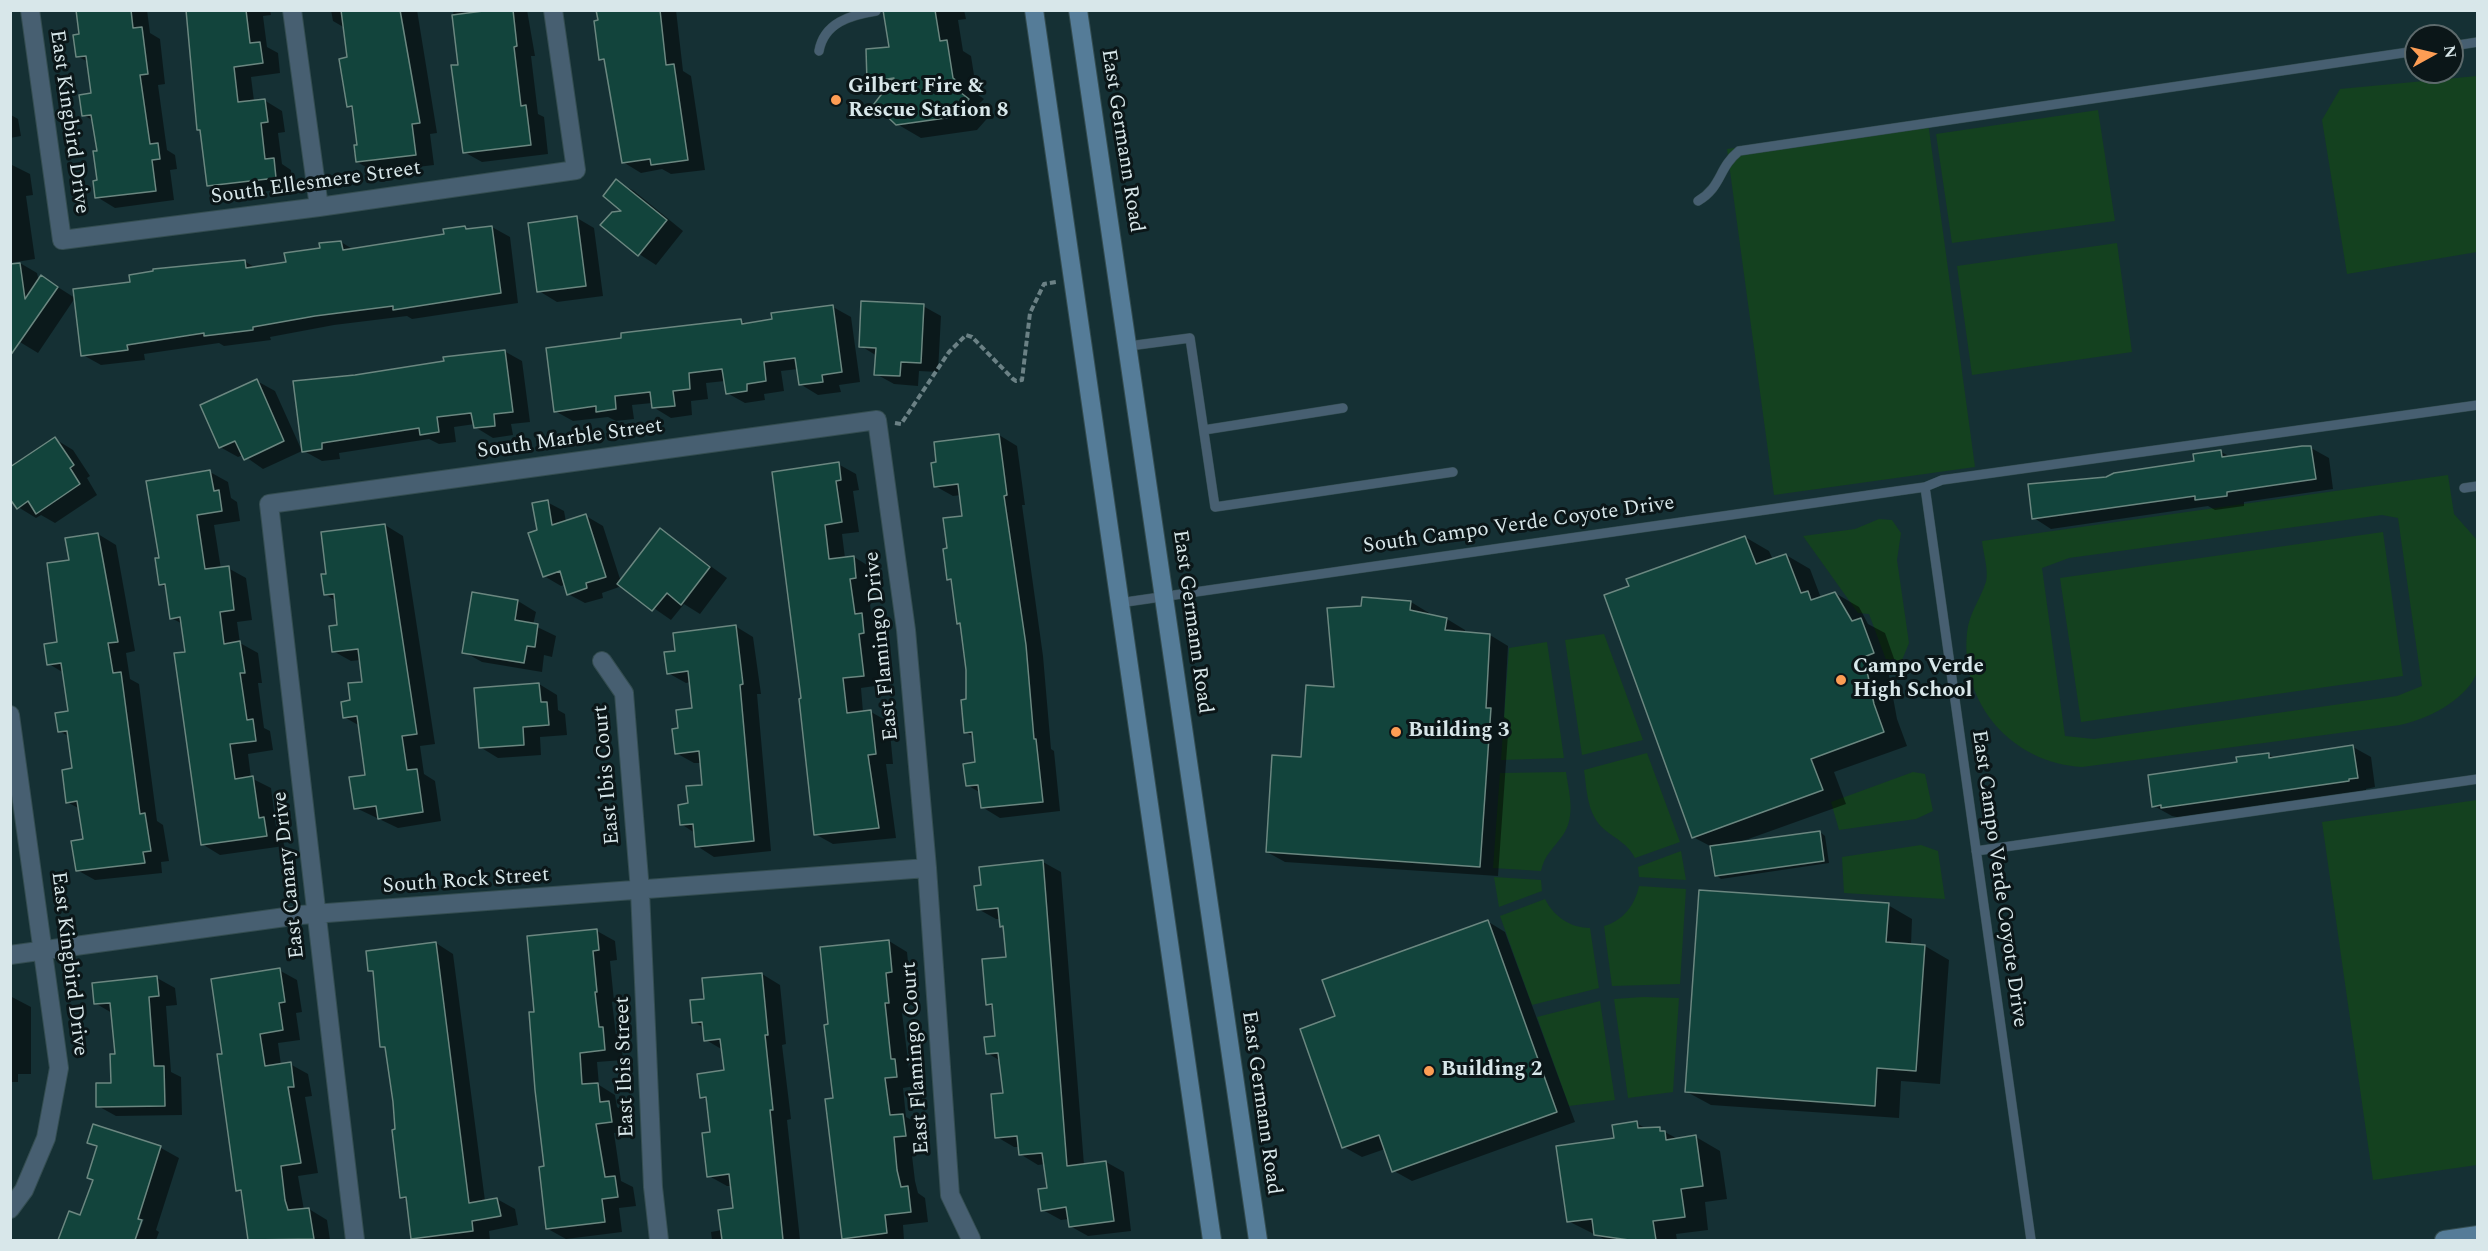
<!DOCTYPE html>
<style>
body{margin:0}
#map{position:relative;width:2488px;height:1251px;overflow:hidden;background:#153034;font-family:Spectral,serif}
canvas{display:block}
.frame{position:absolute;inset:0;border:12px solid #d8e7ea;pointer-events:none}
.north{position:absolute;left:2404px;top:24px;width:60px;height:60px;box-sizing:border-box;background:#0b1618;border:2px solid #5d6a6c;border-radius:50%;rotate:82deg;font-size:16px;font-weight:700;line-height:24px;text-align:center;color:#d8e7ea}
.north::after{content:'';display:block;margin:auto;width:21px;height:27px;background:#fd9d54;clip-path:polygon(50% 0,100% 100%,50% 72%,0 100%)}
</style>
<div id="map">
<canvas width="2488" height="1251"></canvas>
<div class="frame"></div>
<div class="north">N</div>
</div>
<script>
const g = document.querySelector('canvas').getContext('2d');
g.lineJoin = 'round';
function paint(path, color) {
  g.fillStyle = color;
  g.fill(path, 'evenodd');
}
function strokePath(path, color, width, dash) {
  g.strokeStyle = color;
  g.lineWidth = width;
  g.lineCap = dash ? 'butt' : 'round';
  g.setLineDash(dash || []);
  g.stroke(path);
}
function write(font, color, halo, rows, align = 'center') {
  g.font = font + ' Spectral,serif';
  g.lineWidth = 6;
  g.setLineDash([]);
  g.textBaseline = 'middle';
  g.strokeStyle = halo;
  g.fillStyle = color;
  for (const [text, x, y, turn = 0] of rows) {
    g.save();
    g.translate(x, y);
    g.rotate((+turn || 0) * Math.PI / 180);
    g.textAlign = isNaN(turn) ? turn : align;
    if (halo) g.strokeText(text, 0, 0);
    g.fillText(text, 0, 0);
    g.restore();
  }
}
const green = new Path2D(`
 M2477 76V252L2347 274 2322 120 2340 89Z
 M2098 110 2115 221 1952 243 1936 134Z
 M1928 122 1975 467 1774 495 1727 149Z
 M2117 243 2132 352 1972 375 1957 266Z
 M2448 475 2454 514 2477 540C2478 560 2482 664 2476 675 2463 702 2427 719 2400 725L2082 767C2012 763 1960 704 1967 633 1969 613 1980 600 1986 582 1989 571 1983 552 1982 541ZM2382 515 2398 518 2422 686 2397 696 2094 739 2065 736 2042 568 2069 558Z
 M1879 519 1892 520 1901 533 1897 560 1909 643 1898 670 1888 665 1869 614 1858 613 1803 536 1855 529Z
 M2383 532 2403 676 2081 722 2060 578Z
 M1604 634 1643 740 1582 755 1565 640Z
 M1547 642 1564 758 1501 760 1509 648Z
 M1647 753 1680 842 1635 858C1628 844 1616 839 1605 830 1587 815 1587 791 1584 770Z
 M1566 772C1569 793 1576 816 1563 835 1554 848 1544 855 1541 871L1493 868 1500 773Z
 M1913 772 1925 774 1933 811 1916 819 1839 830 1831 802Z
 M2477 800V1165L2373 1180 2322 822Z
 M1921 845 1938 851 1945 899 1844 893 1842 857Z
 M1681 851 1686 880 1639 877 1638 867Z
 M1494 877 1541 880 1542 891 1499 907Z
 M1639 886 1686 889 1680 984 1612 986 1604 926C1623 921 1635 905 1639 886Z
 M1545 899C1554 917 1571 928 1590 928L1599 988 1532 1005 1500 916Z
 M1643 997 1679 998 1673 1092 1628 1098 1614 999Z
 M1600 1001 1615 1100 1569 1106 1537 1017Z`);
const shadow = new Path2D(`
 M78 10H147L150 33 160 39 165 84 158 85 167 150 175 155 177 169 170 170 174 200 115 208 97 197 98 152 94 121 83 115 92 95 88 62 77 56 81 36Z
 M188 10H270L271 15 263 16 267 47 278 53 280 73 251 77 254 101 264 100 282 111 285 132 278 133 282 164 291 170 293 188 227 196 209 186 202 132 198 129Z
 M331 10H417L437 133 430 134 434 165 375 172 357 162 359 146 354 110 348 106 349 59 345 28 333 21Z
 M453 10H527L535 56H531L538 114 544 117 548 154 482 162 464 152 460 66Z
 M597 10H676L683 71 691 76 705 170 671 174 662 169 641 173 623 162 606 62 600 59Z
 M884 10H964L966 19 958 20 963 51 971 56 977 94 984 99 979 104 992 113 977 130 921 138 897 124 886 91 868 81 891 49Z
 M10 110 11 115 18 119 21 136 10 138Z
 M10 164 30 174 33 195 26 196 35 259 10 263Z
 M616 181 634 191 683 231 656 265 639 254Z
 M577 218 594 228 603 296 557 302 539 291Z
 M492 227 510 237 518 303 412 319 407 316 334 325 270 337 271 340 224 346 219 343 144 354 145 360 101 365 83 355 132 283 244 261 256 268 287 263 341 242 354 250Z
 M20 263 37 273 39 282 42 277 75 298 38 353 10 336V277Z
 M923 306 941 316 938 372 919 371 918 386 894 384 876 374 877 356 861 346Z
 M833 307 851 317 860 382 839 385 841 392 818 395 800 384 798 369 781 371 784 391 764 394 765 400 745 403 727 393 725 381 706 383 708 399 691 401 692 415 671 418 653 407 652 403 632 405 634 419 616 421 608 417 573 421 555 411 741 321 747 324Z
 M504 351 522 361 530 422 511 424 513 435 493 438 475 427V424L454 427 456 442 439 444 429 439 339 453 340 459 322 461 304 451 355 377Z
 M257 381 275 391 302 451 263 469 243 455 238 457 220 447Z
 M999 435 1017 446 1025 505H1022L1043 656 1051 749 1054 751 1060 811 1000 818 982 807 981 793 967 785 976 764 973 737 966 732 967 670 953 582 948 579V549L963 517 961 495 953 496 935 486Z
 M55 439 73 450 90 476 87 478 97 495 55 523 41 515 36 518 18 507Z
 M2311 448 2329 458 2333 489 2244 502V506L2215 510 2208 506 2051 529 2034 518 2106 479 2196 462 2221 452 2231 457Z
 M838 464 856 474 859 490 853 491 859 532 842 534 845 558 854 557 872 568 874 587 868 588 872 620 879 625 882 643 876 644 882 685 861 688 863 712H871L889 722 893 764H886L896 838 833 844 815 834 785 547Z
 M210 472 228 482 231 498 237 502 240 521 214 525 221 569 228 568 246 578 252 620 237 622 240 643 258 653 262 683H258L264 728 270 731 273 750 248 754 251 778 271 788 276 826 282 829 284 846 220 855 202 844 182 711H184L187 653 183 624 171 618 167 588 160 584V559Z
 M547 502 564 511 566 522 586 516 603 526 621 582 661 530 727 578 700 614 684 604 671 620 622 586 602 593 603 598 585 603 568 594 564 585 561 586 544 576 539 531Z
 M385 525 403 536 435 744 420 746 424 774 435 781 441 821 398 828 356 808 367 776 360 726 344 717 364 683 361 660 351 661 333 651 339 626 336 601 325 594 328 575Z
 M98 534 116 545 135 651 126 653 130 679 139 684 157 821 163 825 169 861 161 862 162 873 95 880 77 870 85 841 80 809 67 802 74 770 70 737 59 731 70 713 64 673 49 664 58 643 70 561Z
 M1745 537 1769 551 1773 560 1786 555 1810 569 1821 598 1835 593 1859 607 1868 624 1885 633 1897 667 1888 670 1897 719 1907 746 1834 772 1846 804 1740 842 1820 832 1825 836 1829 863 1721 879 1716 875 1712 847 1693 837 1631 587Z
 M518 601 536 612 533 625 556 636 552 657 544 655 542 672 482 662 464 652Z
 M1411 602 1429 613 1428 615 1447 619 1465 630 1464 633 1490 635 1508 646 1504 717 1509 720 1498 876 1285 862 1267 852 1303 759 1336 689Z
 M735 626 753 637 761 694H757L771 851 714 857 697 846 695 833 681 824 689 805 704 786 702 763H694L676 753 680 729 694 709 691 682 686 683 668 673 677 652Z
 M539 684 557 695 558 710 565 714 567 735 540 737 541 755 498 758 480 747Z
 M2353 747 2371 757 2375 787 2366 789V791L2181 818 2172 816 2154 806 2239 763 2268 754 2275 758Z
 M1043 862 1061 872 1084 1165 1106 1162 1124 1172 1131 1231 1088 1236 1070 1226 1069 1219 1061 1220 1043 1210 1048 1189 1045 1164 1038 1165 1020 1154V1147H1014L997 1137 1005 1094 1001 1061 987 1053 997 1037 994 1008 987 1004 1008 959 1005 928 1002 926 1001 919H996L978 909Z
 M1888 905 1912 919 1911 945 1925 946 1949 960 1940 1084 1901 1081 1899 1118 1711 1105 1687 1092Z
 M1487 921 1505 932 1575 1122 1412 1181 1394 1171 1385 1149 1362 1157 1344 1147 1337 1017Z
 M597 931 615 941 617 960 610 961 614 1001 612 1002 616 1036 621 1039 623 1060 597 1062 599 1085 615 1095 617 1107 627 1113 629 1132 614 1133 621 1181 633 1187 636 1206 619 1208 622 1232 566 1239 548 1229 536 1013Z
 M889 941 907 952 910 982H904L907 1012 902 1013 909 1068 913 1071 915 1086 903 1088 906 1117 921 1125 923 1146 911 1147 915 1181 918 1193 925 1198 928 1222 903 1225 904 1240H848L844 1238 829 1026Z
 M436 943 453 954 485 1201 497 1199 515 1209 518 1225 489 1231 490 1240H418L413 1238 408 1201 401 1197 397 1130 387 1049 382 1046 375 973 370 970Z
 M279 970 297 980 302 1012 296 1013 300 1040 278 1043 281 1065 290 1064 308 1074 312 1096 305 1097 318 1173 298 1176 304 1210 309 1209 327 1220 330 1240H249L243 1193 237 1190 224 1055Z
 M762 974 780 985 786 1044 782 1045 791 1119 787 1120 800 1240H712L711 1232 722 1230 735 1210 732 1186H727L709 1176 712 1133 707 1100 701 1097 726 1072 723 1050 706 1040 704 1028 694 1022 706 1000Z
 M157 978 175 988 177 1005 166 1006 171 1072 181 1077 182 1115 116 1116 98 1106 112 1085 117 1055 112 1013 95 1003Z
 M10 996 31 1007V1074H18V1082H10Z
 M1636 1123 1647 1129H1659L1678 1139 1696 1137 1720 1151 1727 1199 1705 1202 1708 1230 1676 1234 1677 1240H1606L1568 1221 1616 1139Z
 M94 1126 161 1148 179 1158 156 1230 159 1232 156 1240H136L144 1219H141L133 1240H59L70 1212 81 1217 95 1181 98 1148 89 1143Z`);
const building = new Path2D(`
 M76 10H131L133 28 142 27 148 74 140 75 150 144 158 143 160 159 152 160 156 191 95 198 93 181 97 180 93 151H97L91 115 82 116 79 95 91 93 86 56 76 57 73 35 79 34Z
 M186 10H246L250 43 260 42 263 63 234 67 238 102 265 99 268 122 261 123 265 159 274 158 276 178 207 186 200 130H197Z
 M341 10H400L420 123 412 124 416 155 356 162 354 145H357L352 106 347 107 339 59 347 57Z
 M491 10H513L517 46 514 47 521 106 526 105 531 145 463 153 451 65H458L452 15Z
 M596 10H660L666 65 674 64 688 160 651 165 650 159 622 163 604 59 599 60 594 21 598 20Z
 M883 10H935L940 41 947 40 953 78 961 84 956 89 969 99 953 117 896 125 874 104 894 78 867 82 866 49 889 47Z
 M616 179 667 220 638 256 600 225 612 212 621 211 603 196Z
 M577 216 586 286 537 292 528 223Z
 M465 226 466 229 492 226 501 293 393 310V306L315 316 253 327V330L204 336V333L127 345 128 350 81 356 73 289 130 282 129 275 153 271V269L245 260 246 268 286 262 284 253 320 248 319 243 341 241 343 250 444 234 443 229Z
 M20 263 25 299 41 275 58 287 10 356V264Z
 M861 301 924 304 921 363 901 362 900 376 874 375 876 348 859 347Z
 M833 305 842 372 822 375 823 382 799 385 795 358 764 362 766 381 747 384V391L726 394 722 369 689 373 690 389 673 391 675 406 652 408 650 392 615 396 616 409 596 412V406L554 412 546 348 621 338V333L741 319 742 324 772 319 771 313Z
 M505 350 513 412 494 414 495 426 474 428 471 413 437 417 439 432 420 435 419 428 322 443V449L302 452 293 381 355 375 444 361 443 357Z
 M257 379 284 441 244 460 235 441 219 448 200 405Z
 M999 434 1007 495 1004 496 1026 645 1034 739H1036L1043 802 981 808 978 785 966 786 963 764 975 762 972 732 964 733 961 700 966 699V670L960 623 957 624 951 579 947 580 943 549 947 548 943 518 962 516 958 484 934 487 931 463 936 462 934 442Z
 M55 437 74 465 70 468 80 484 36 514 28 501 17 509 10 499V467Z
 M2302 446H2311L2316 479 2227 492V496L2195 500V496L2032 519 2028 484 2106 477 2114 473 2194 461 2193 454 2221 450 2222 457Z
 M839 462 841 480 836 481 842 522 825 525 829 559 854 556 856 578 850 579 855 614 862 613 864 633 859 634 864 676 843 678 847 713 871 710 876 754 868 755 879 828 814 835 799 699 801 698 772 472Z
 M210 470 214 491 219 490 222 511 197 515 205 569 229 566 234 610 220 612 224 644 240 641 245 673H240L247 720 253 719 256 741 230 744 235 779 253 776 259 818 264 817 267 836 201 845 174 653 185 652 180 617 170 619 165 584 159 585 155 558H159L146 481Z
 M548 500 552 525 586 514 606 577 586 583 587 588 567 595 560 571 543 577 528 533 537 530 532 503Z
 M385 524 417 734 402 736 407 770 417 769 423 812 378 819 376 806 354 809 349 777 365 775 357 716 343 718 341 702 350 700 348 683 362 682 358 649 332 652 329 626 337 625 334 594 324 595 321 574H326L321 532Z
 M660 528 710 567 681 605 667 593 652 611 617 584Z
 M98 533 118 642 108 643 113 673 121 672 140 814 145 813 151 851 143 852 145 863 76 871 71 841 83 839 77 801 66 803 62 770 72 768 67 731 58 732 55 713 68 711 61 663 47 665 44 644 57 642 47 563 69 560 65 538Z
 M1745 536 1756 564 1786 554 1801 593 1808 591 1811 600 1835 592 1852 621 1861 618 1874 653 1864 657 1874 704 1884 732 1811 759 1823 790 1692 838 1604 595 1629 586 1626 579Z
 M472 592 518 600 515 620 538 624 535 647 527 646 524 663 462 653Z
 M1362 597 1411 601 1410 610 1447 618 1445 630 1490 634 1486 708H1491L1480 867 1266 852 1272 755 1301 757 1306 685 1334 687 1327 608 1361 606Z
 M736 625 743 684 740 685 754 841 695 847 693 824 680 825 678 805 688 803 686 786 702 785 699 751 675 754 672 729 678 728 676 710 692 708 688 671 667 674 664 652 675 651 673 633Z
 M539 683 541 702H547L549 725 523 727 524 745 479 748 474 688Z
 M2353 745 2358 778 2349 779V781L2161 808V805L2152 807 2148 775 2237 762 2236 757 2269 753V758Z
 M1820 831 1824 861 1715 876 1710 846Z
 M1043 860 1067 1166 1106 1161 1114 1221 1069 1227 1066 1207 1041 1211 1038 1189 1047 1188 1042 1153 1019 1155 1017 1136 995 1138 991 1094 1003 1093 998 1053 986 1054 984 1037 995 1036 992 1004 986 1005 982 959 1006 957 1003 926 1000 927 998 908 977 910 974 886 981 885 979 867Z
 M1699 890 1889 903 1886 942 1925 945 1916 1071 1877 1068 1875 1106 1685 1092Z
 M1488 920 1557 1112 1392 1172 1379 1135 1342 1148 1300 1029 1335 1016 1322 980Z
 M597 929 599 950 593 951 597 992H595L599 1027H603L605 1050 580 1053 582 1084 598 1083 600 1102 609 1101 612 1122 596 1124 605 1177 615 1176 618 1197 602 1199 605 1222 546 1229 539 1167 544 1166 535 1090 529 1012H534L527 936Z
 M889 940 892 972 886 973 889 1003H885L891 1059H895L897 1077 885 1078 890 1115 903 1114 906 1136 894 1137 897 1170 901 1187 908 1186 911 1212 885 1215 887 1233 842 1239 825 1099 833 1098 824 1025 828 1024 820 947Z
 M436 942 469 1203 497 1198 501 1216 472 1221 473 1231 411 1239 406 1197 400 1198 392 1130 395 1129 393 1102 385 1047H380L373 971H368L366 951Z
 M280 968 285 1002 279 1003 283 1030 260 1034 265 1066 291 1062 294 1087H288L301 1163 281 1166 285 1200 288 1210 309 1208 314 1239 248 1240 241 1190 236 1191 217 1054H222L211 979Z
 M762 973 768 1035H765L773 1110H770L783 1240H722L718 1210 733 1208 729 1174 707 1177 702 1133 710 1132 706 1097 700 1098 697 1074 724 1070 720 1039 704 1041 702 1022 692 1023 690 1000 704 999 702 978Z
 M157 976 159 996 149 997 154 1066H164L165 1106 96 1107V1083H111L110 1054H115L110 1003 94 1004 92 983Z
 M1637 1121 1638 1128 1660 1127V1131H1665L1666 1140 1696 1135 1703 1186 1681 1189 1685 1217 1653 1221 1656 1240H1629L1594 1235 1592 1219 1567 1222 1556 1146 1614 1138 1612 1125Z
 M93 1124 161 1146 138 1219 142 1220 135 1240H58L69 1211 80 1215 93 1180 87 1178 97 1146 87 1143Z`);
const path = new Path2D(`
 M895 423 901 424 949 352 966 335 972 337 1013 379 1016 381 1022 380 1030 313 1044 284 1056 282`);
const lane = new Path2D(`
 M2452 46 2478 42
 M819 51C824 23 850 15 876 11
 M1698 201C1722 187 1718 168 1739 151L2416 51
 M1129 346 1190 338 1215 507 1453 472
 M1204 430 1343 408
 M1925 487 2031 1240
 M2464 488 2478 486
 M1119 603 1925 487 1942 480 2478 405
 M1976 851 2478 779`);
const street = new Path2D(`
 M30 10 62 240 319 207 576 170 553 10
 M292 10 319 207
 M602 661 624 693 640 891 653 1187 659 1240
 M10 715 59 1068 46 1138 24 1190 10 1209
 M10 955 300 915 927 868
 M355 1240C325 995 299 750 269 504L877 420 906 630 927 868 950 1195 971 1239`);
const secondary = new Path2D(`
 M1034 10 1212 1240
 M1078 10 1258 1240
 M2444 1240 2478 1235`);
const markers = [
 [836,100,6,"#fd9d54"],
 [1841,680,6,"#fd9d54"],
 [1396,732,6,"#fd9d54"],
 [1429,1071,6,"#fd9d54"]
];
const poiNames = [
 ["Gilbert Fire &",848,88],
 ["Rescue Station 8",848,112],
 ["Campo Verde",1853,668],
 ["High School",1853,692],
 ["Building 3",1408,732],
 ["Building 2",1441,1071]
];
const streetNames = [
 ["East Kingbird Drive",68,122,82],
 ["East Germann Road",1121,141,81],
 ["South Ellesmere Street",316,184,-8],
 ["South Marble Street",570,440,-8],
 ["South Campo Verde Coyote Drive",1519,526,-8],
 ["East Germann Road",1191,622,82],
 ["East Flamingo Drive",883,646,-96],
 ["East Ibis Court",608,775,-95],
 ["East Canary Drive",290,875,-96],
 ["East Campo Verde Coyote Drive",1998,879,82],
 ["South Rock Street",466,882,-4],
 ["East Kingbird Drive",68,964,83],
 ["East Flamingo Court",917,1058,-94],
 ["East Ibis Street",626,1067,-92],
 ["East Germann Road",1260,1103,82]
];
paint(green, '#14411f');
paint(shadow, '#0007');
paint(building, '#12443c');
strokePath(building, '#6b8780', 1.5);
strokePath(lane, '#344d51', 10);
strokePath(street, '#344d51', 20);
strokePath(secondary, '#344d51', 20);
strokePath(path, '#6b8185', 4, [6, 3]);
strokePath(lane, '#475f71', 9);
strokePath(street, '#475f71', 18);
strokePath(secondary, '#557c98', 18);
for (const [x, y, r, color] of markers) {
  const dot = new Path2D();
  dot.arc(x, y, r, 0, 2 * Math.PI);
  g.fillStyle = color;
  g.fill(dot);
  strokePath(dot, '#0b1618', 2);
}
write('bold 21px', '#d8e7ea', '#0b1618', poiNames, 'left');
write('21px', '#d8e7ea', '#0b1618', streetNames);
</script>
